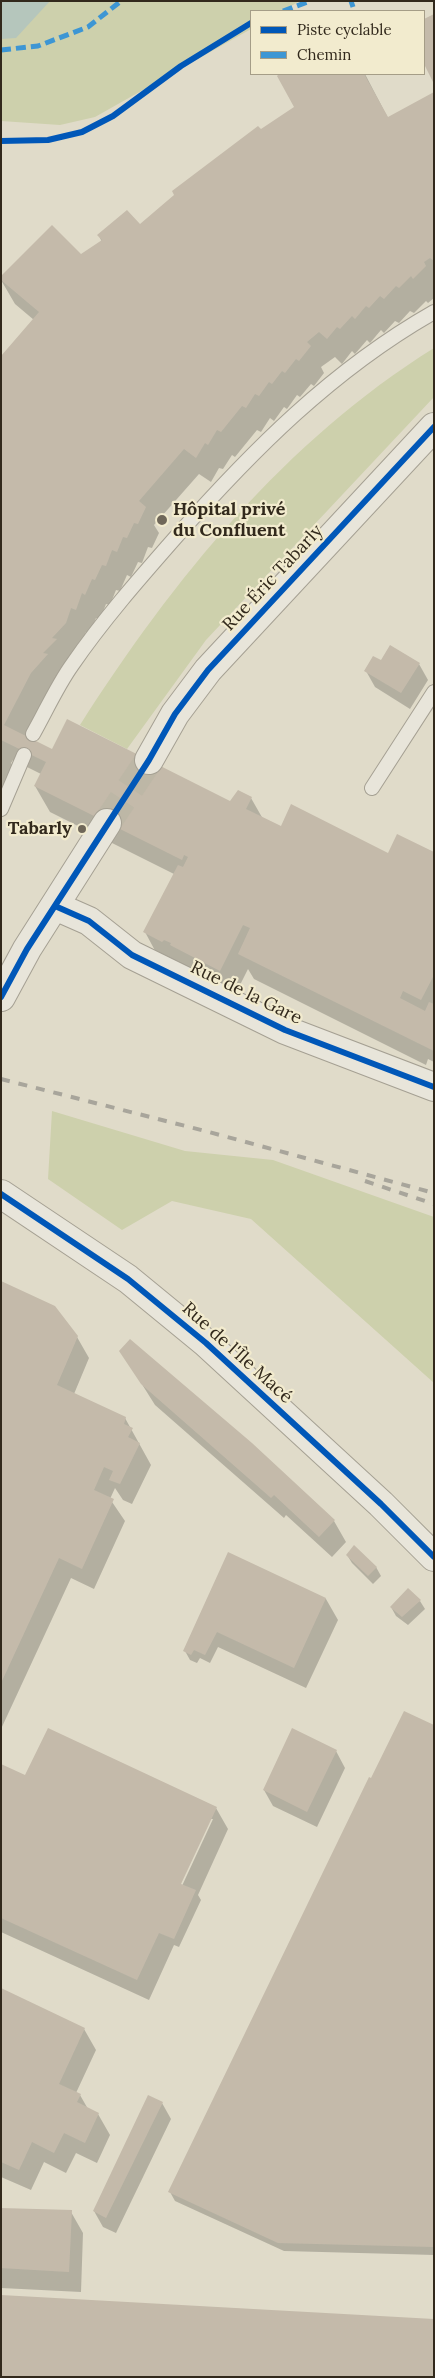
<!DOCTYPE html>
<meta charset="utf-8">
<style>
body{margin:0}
#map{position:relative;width:435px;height:2378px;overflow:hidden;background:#e0dbc9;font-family:Lora,serif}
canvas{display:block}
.frame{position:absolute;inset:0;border:2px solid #32291c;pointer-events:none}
.legend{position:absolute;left:250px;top:10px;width:175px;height:65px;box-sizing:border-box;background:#f2ebce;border:1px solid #a59d87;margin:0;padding:6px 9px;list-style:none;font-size:15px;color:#32291c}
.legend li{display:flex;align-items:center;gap:10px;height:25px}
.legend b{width:25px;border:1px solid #a59d87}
</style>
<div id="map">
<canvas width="435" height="2378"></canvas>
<div class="frame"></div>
<ul class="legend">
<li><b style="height:6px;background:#0057b8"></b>Piste cyclable</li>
<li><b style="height:6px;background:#3d96d4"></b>Chemin</li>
</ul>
</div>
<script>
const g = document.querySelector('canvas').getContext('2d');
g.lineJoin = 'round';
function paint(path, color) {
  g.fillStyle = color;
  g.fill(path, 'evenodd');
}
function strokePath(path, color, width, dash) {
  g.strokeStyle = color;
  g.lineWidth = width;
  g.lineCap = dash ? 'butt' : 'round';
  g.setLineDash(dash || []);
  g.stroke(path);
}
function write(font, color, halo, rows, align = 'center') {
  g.font = font + ' Lora,serif';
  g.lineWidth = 4.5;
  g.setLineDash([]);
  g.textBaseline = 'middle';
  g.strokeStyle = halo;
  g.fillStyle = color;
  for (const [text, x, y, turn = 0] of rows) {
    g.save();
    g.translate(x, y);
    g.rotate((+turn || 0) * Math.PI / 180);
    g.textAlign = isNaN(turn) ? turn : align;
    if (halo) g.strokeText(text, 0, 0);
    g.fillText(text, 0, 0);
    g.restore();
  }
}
const green = new Path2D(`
 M29 1H300L282 11H251V29L95 117 60 125 1 121V16Z
 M434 348V397L206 640 127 749 80 725C174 578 285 441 434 348Z
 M52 1111 185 1151 273 1160 434 1217V1383L251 1219 172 1201 122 1230 48 1179Z`);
const water = new Path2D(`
 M1 1H50L16 38 1 39Z`);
const shadow = new Path2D(`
 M282 74H365L388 118 434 93V298L428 303 426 301 414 313 410 311 399 323 395 321 384 333 381 330 370 343 367 340 355 354 352 351 342 364 335 357 321 367 324 373 314 386 311 384 300 397 297 395 287 409 284 407 274 421 270 418 261 432 257 430 235 457 232 455 223 469 219 468 211 482 199 474 154 525 159 533 152 548 148 547 142 563 138 562 131 577 127 575 120 591 116 590 110 605 106 604 100 620 96 618 90 634 86 632 80 649 46 698 25 737 51 750 230 802 251 798 263 819 281 828 389 854 434 853V1062L428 1059 426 1065 254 979 248 969 235 995 159 958 145 932 174 874 50 812 35 786 41 774 13 760 11 763 16 772 1 798V358L34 320 15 304 1 280 81 255 102 242 99 236 140 225 260 131 296 107 278 76Z
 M381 662 419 664 428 680 410 709 375 687 366 671Z
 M1 1283 77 1337 89 1358 74 1394 125 1418 151 1465 132 1504 123 1500 115 1488 110 1499 125 1521 94 1589 71 1578 1 1729Z
 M121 1351 334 1521 346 1542 332 1557 286 1515 284 1518 155 1405Z
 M228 1554 326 1599 338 1620 306 1688 218 1647 210 1663 200 1658 197 1663 190 1660 185 1651Z
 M347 1555 376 1567 381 1576 373 1584 352 1563Z
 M420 1601 425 1609 408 1625 396 1616 391 1607Z
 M434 1727V2255L284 2251 175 2201 170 2192 372 1779Z
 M336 1751 345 1768 317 1827 273 1806 264 1790Z
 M1 1766 25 1777 216 1808 228 1829 198 1895 201 1900 179 1947 174 1945 149 2000 1 1932ZM210 1819H213L181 1888 179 1887Z
 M1 1990 84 2029 96 2050 76 2093 80 2095 88 2109 98 2114 110 2135 97 2163 76 2153 66 2173 44 2162 31 2190 1 2177Z
 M162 2103 171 2119 116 2233 103 2227 94 2211Z
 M1 2209 71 2212 83 2233 81 2292 1 2288Z`);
const building = new Path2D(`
 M434 14V84L424 64V19Z
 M279 74H364L388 117 434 92V261L430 258 424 262 426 266 413 279 411 276 399 288 396 286 384 299 380 296 369 308 366 306 355 319 352 316 340 329 337 327 327 339 319 332 307 342 311 346 299 361 296 359 285 373 282 371 272 384 269 382 259 396 255 394 246 408 242 406 221 432 217 430 208 445 205 443 196 458 184 449 139 501 146 507 138 524 134 523 127 538 123 537 117 552 112 550 106 566 102 565 95 580 92 579 85 595 82 593 76 610 71 608 66 623 52 638 57 639 43 653 48 654 31 673 4 725 52 749 67 719 230 801 238 790 252 797 246 809 281 826 291 804 388 853 397 834 434 852V975L421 1000 403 991 400 998 425 1011 429 1002 434 1004V1051L238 954 250 928 243 925 220 971 170 945 171 943 164 940 162 942 143 932 178 865 183 867 188 857 184 855 182 860 34 786 46 762 1 740V356L39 312 1 280V276L52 225 81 254 102 240 97 235 127 210 140 224 174 195 172 191 258 126 261 129 294 107 277 76Z
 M390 645 420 663 401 693 364 671 373 656 381 660Z
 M1 1281 55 1306 78 1336 57 1385 126 1417 124 1424 133 1428 128 1437 140 1443 120 1484 109 1480 113 1471 104 1467 94 1490 114 1499 82 1569 59 1558 1 1683Z
 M130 1339 252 1443 335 1520 319 1537 274 1495 271 1498 141 1384 119 1351Z
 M354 1545 377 1567 368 1576 346 1555Z
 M228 1552 326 1598 294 1668 217 1632 205 1655 194 1650 191 1655 183 1651Z
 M408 1588 421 1600 402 1617 390 1607Z
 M404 1711 434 1725V2247L278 2243 168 2192 369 1777 371 1778Z
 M48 1728 217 1807 181 1884 196 1890 174 1939 159 1933 137 1980 1 1918V1764L25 1775Z
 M292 1728 337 1750 307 1812 263 1790Z
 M1 1988 85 2028 59 2084 81 2094 77 2102 99 2113 85 2143 64 2133 54 2153 32 2142 19 2170 1 2162Z
 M148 2095 163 2102 106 2218 93 2211Z
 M1 2208 72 2210 69 2272 1 2268Z
 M1 2295 434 2319V2377H1Z`);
const tertiaryTunnel = new Path2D(`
 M107 823 149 760`);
const service = new Path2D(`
 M33 734C46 711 57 686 72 665 103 620 139 579 175 538 252 451 332 370 434 312
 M372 788 434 692
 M1 809 24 755`);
const minor = new Path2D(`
 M55 906 89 921 132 955 285 1030 434 1087`);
const tertiary = new Path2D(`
 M149 760 175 714 208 670 434 427
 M1 997 27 949 107 823
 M1 1194 128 1279 206 1343 381 1504 434 1557`);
const rail = new Path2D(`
 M1 1079 209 1132 434 1193
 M365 1181 434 1204`);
const quiet = new Path2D(`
 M351 1 353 7
 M283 11 310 1
 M1 50 38 46 88 27 121 1`);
const cycleway = new Path2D(`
 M1 141 48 140 82 132 113 116 181 66 251 23
 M55 906 89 921 132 955 285 1030 434 1087
 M1 997 27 949 149 760 175 714 208 670 434 427
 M1 1194 128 1279 206 1343 381 1504 434 1557`);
const markers = [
 [162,520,6,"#6f6759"],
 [82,829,5,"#6f6759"]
];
const poiNames = [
 ["Hôpital privé",173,510],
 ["du Confluent",173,531],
 ["Tabarly",72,829,"right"]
];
const streetNames = [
 ["Rue Éric Tabarly",273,578,-47],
 ["Rue de la Gare",246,993,26],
 ["Rue de l'Île Macé",237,1353,42]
];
paint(green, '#cdd0ac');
paint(water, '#b5c6bc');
paint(shadow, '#0003');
paint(building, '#c4baaa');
strokePath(tertiaryTunnel, '#bdb7a6', 28, [28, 14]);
strokePath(service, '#a5a093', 16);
strokePath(minor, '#a5a093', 30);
strokePath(tertiary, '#a5a093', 30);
strokePath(service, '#e8e5da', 14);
strokePath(minor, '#e8e5da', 28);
strokePath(tertiary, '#e8e5da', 28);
strokePath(rail, '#a8a59b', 4, [9, 9]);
strokePath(quiet, '#3d96d4', 5, [10, 5]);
strokePath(cycleway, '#0057b8', 6);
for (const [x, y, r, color] of markers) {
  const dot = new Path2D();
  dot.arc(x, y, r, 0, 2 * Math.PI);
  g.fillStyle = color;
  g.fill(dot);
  strokePath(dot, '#f2ebce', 2);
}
write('bold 18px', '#32291c', '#f2ebce', poiNames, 'left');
write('18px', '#32291c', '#f2ebce', streetNames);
</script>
